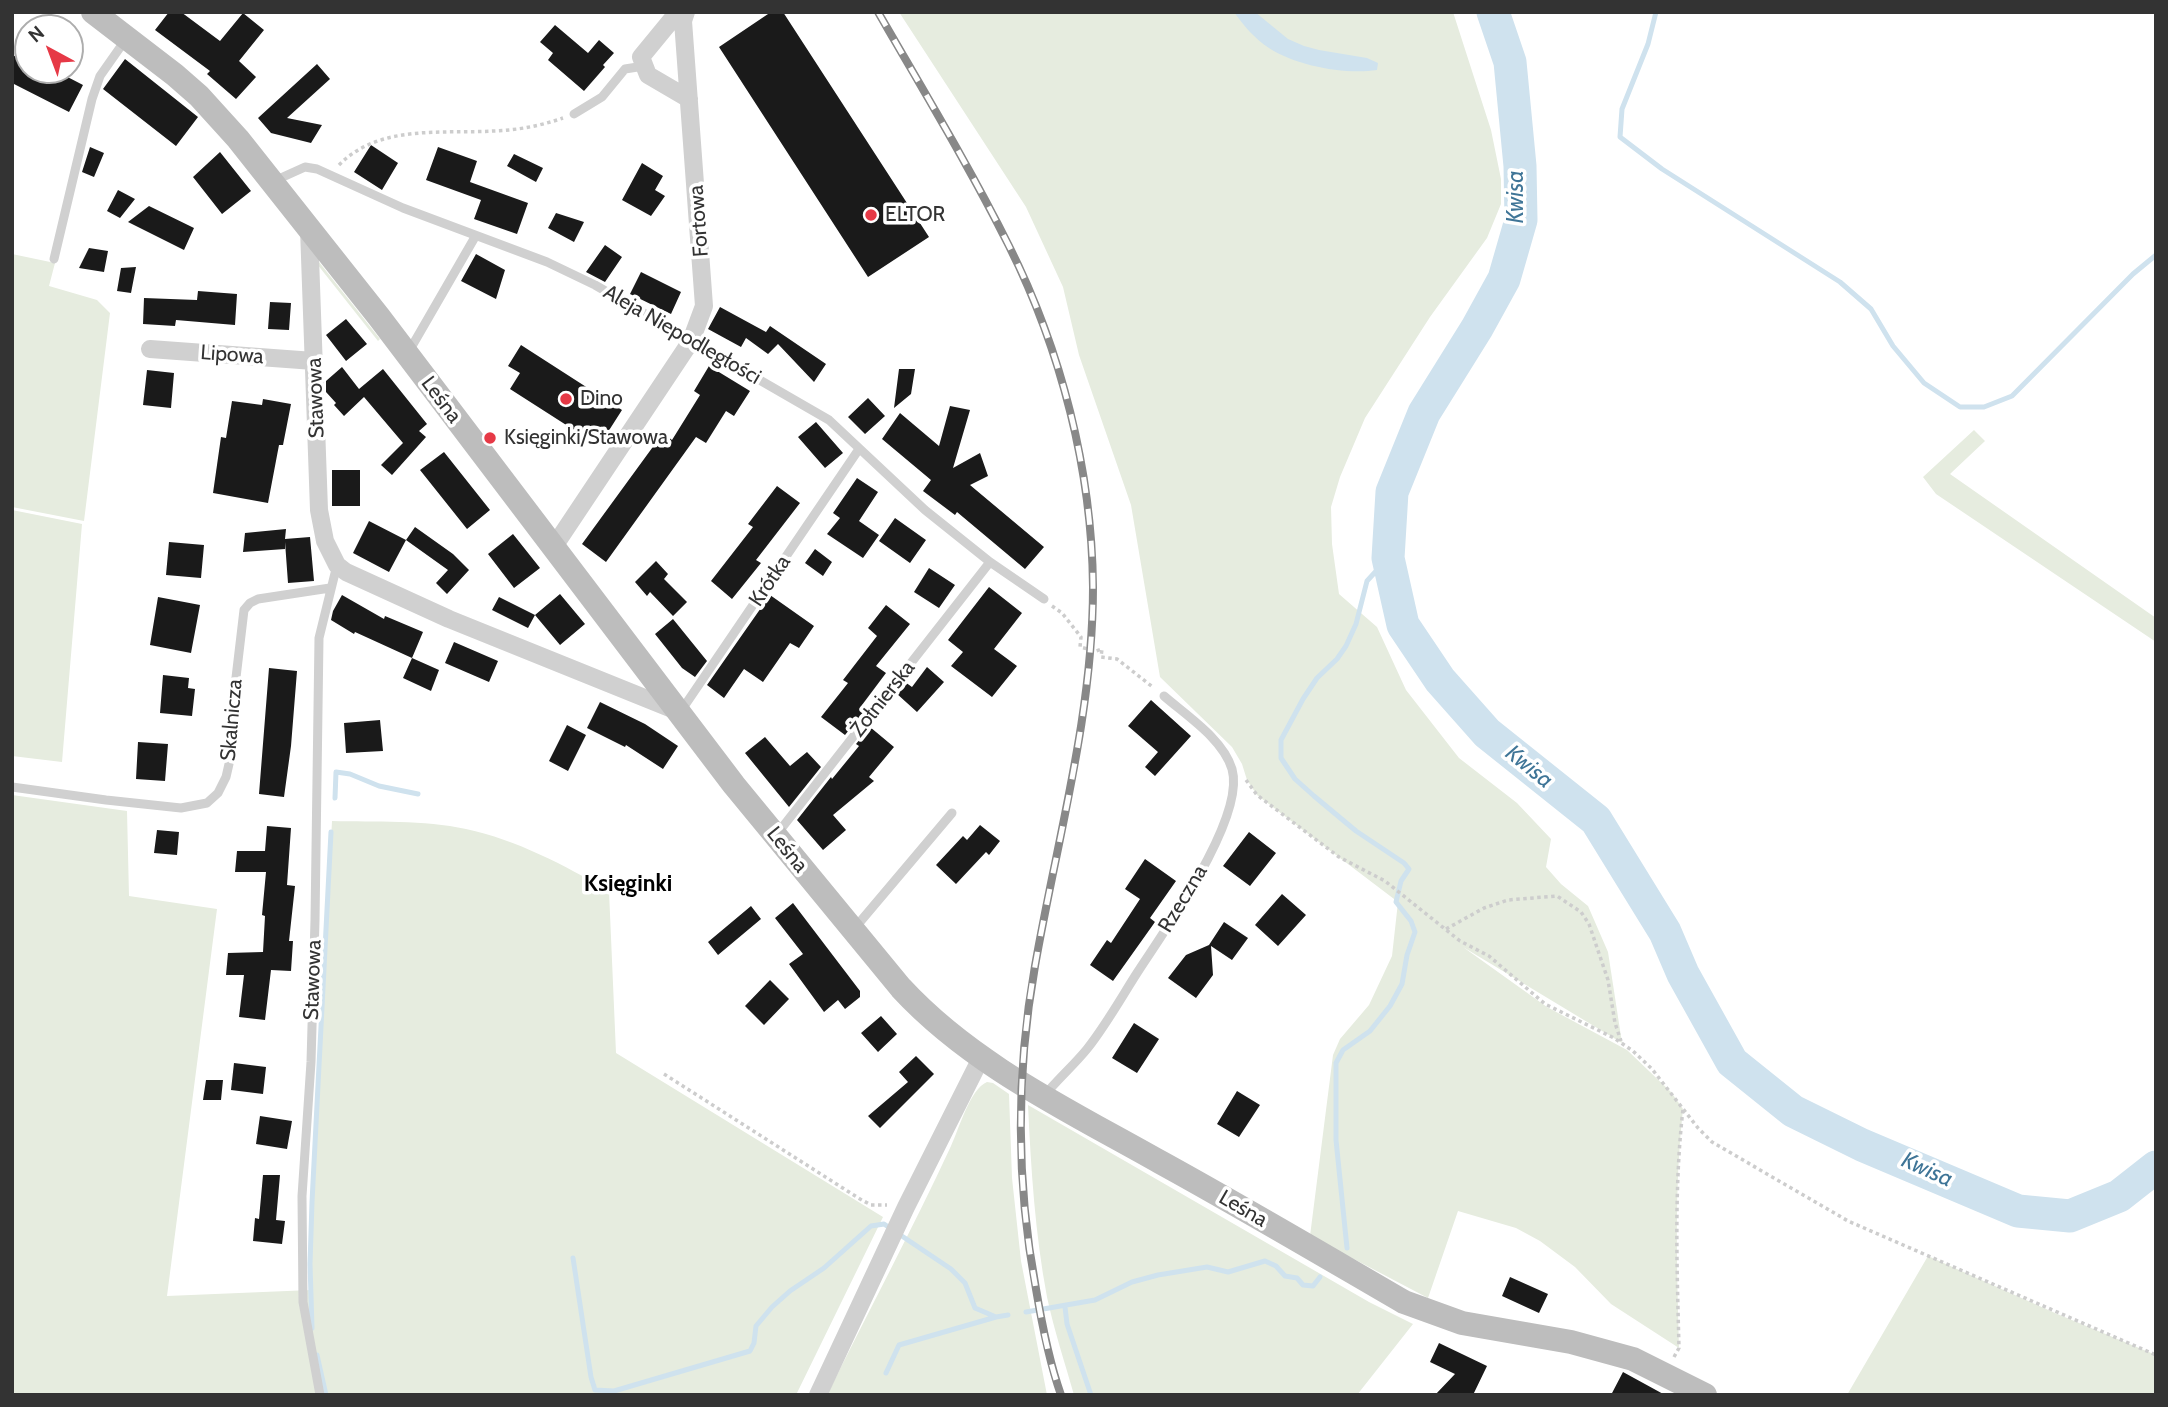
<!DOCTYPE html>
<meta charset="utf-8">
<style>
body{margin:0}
#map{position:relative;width:2168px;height:1407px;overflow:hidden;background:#fff;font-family:Cabin,sans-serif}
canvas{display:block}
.frame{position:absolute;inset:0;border:14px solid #333;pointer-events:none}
.north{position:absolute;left:14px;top:14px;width:70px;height:70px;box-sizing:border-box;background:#fff;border:2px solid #adadad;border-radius:50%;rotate:319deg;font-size:19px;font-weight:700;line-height:28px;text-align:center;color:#333}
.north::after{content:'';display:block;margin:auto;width:24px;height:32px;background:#e63946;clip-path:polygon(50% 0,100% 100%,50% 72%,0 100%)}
</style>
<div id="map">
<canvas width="2168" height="1407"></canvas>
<div class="frame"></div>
<div class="north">N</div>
</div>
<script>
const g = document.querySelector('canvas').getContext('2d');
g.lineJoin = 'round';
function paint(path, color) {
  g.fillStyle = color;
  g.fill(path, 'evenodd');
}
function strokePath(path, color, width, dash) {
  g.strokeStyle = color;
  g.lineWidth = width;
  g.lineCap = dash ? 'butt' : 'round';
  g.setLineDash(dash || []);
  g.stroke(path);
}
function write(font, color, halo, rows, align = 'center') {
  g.font = font + ' Cabin,sans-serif';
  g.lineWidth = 7;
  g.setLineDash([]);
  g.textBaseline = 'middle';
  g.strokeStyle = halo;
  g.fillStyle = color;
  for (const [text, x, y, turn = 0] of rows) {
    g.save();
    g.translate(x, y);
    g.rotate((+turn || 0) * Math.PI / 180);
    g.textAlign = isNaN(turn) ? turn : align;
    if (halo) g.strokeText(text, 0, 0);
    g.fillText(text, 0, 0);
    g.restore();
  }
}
const green = new Path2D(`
 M899 12H1453L1491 130 1501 179V204L1487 238 1430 317 1365 418 1340 477 1331 507 1332 544 1339 594 1377 627 1406 690 1459 758 1517 803 1551 839 1546 867 1561 884 1588 906 1608 952 1622 1043 1463 947 1547 1007 1627 1050 1671 1092 1683 1109C1674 1188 1677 1268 1679 1348L1611 1304 1575 1267 1540 1241 1516 1228 1458 1211 1428 1298 1310 1236 1333 1055 1340 1039 1369 1005 1392 956 1398 902 1257 795 1247 780 1242 764 1232 747 1160 677 1131 505 1079 355 1063 287 1026 207Z
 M12 254 55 263 49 286 97 300 110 313 84 521 12 507Z
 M319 262 380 339 378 341 317 264Z
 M1974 430 1985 441 1950 474 2156 618V642L1936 494 1923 477Z
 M12 510 82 524 62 762 12 756Z
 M12 795 127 811 129 896 217 909 167 1296 311 1290 312 1211 332 821C375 822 424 820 466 829 517 840 564 865 609 891L616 1053 883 1217 796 1395H12Z
 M987 1082 993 1083 1009 1094 1012 1178 1021 1261 1047 1395H827C868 1312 912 1230 951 1146 959 1129 970 1089 987 1082Z
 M1028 1105 1369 1302 1413 1324 1357 1395H1074C1065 1363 1054 1330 1047 1297 1035 1233 1031 1169 1028 1105Z
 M1928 1256 2055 1313 2156 1355V1395H1847Z`);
const water = new Path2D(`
 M1234 12H1255L1288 39 1304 46 1319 50 1367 58 1378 63 1377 70C1346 75 1296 66 1269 48 1255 39 1244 26 1234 12Z`);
const stream = new Path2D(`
 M1656 12 1648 44 1622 109 1620 137 1662 169 1840 282 1871 309 1893 346 1924 383 1960 407H1984L2012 396 2133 274 2156 255
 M335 798 336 772 350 774 379 786 418 794
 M1347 1248 1336 1140V1063L1343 1050 1370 1031 1390 1006 1402 984 1407 955 1415 932 1411 921 1396 902 1401 881 1409 869 1404 863 1356 831 1314 796 1295 779 1281 758V740L1303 699 1317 678 1337 659 1346 646 1356 624 1367 581 1388 558
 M573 1258 591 1377 595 1390 614 1391 750 1351 754 1343 756 1326 772 1307 790 1291 824 1268 871 1226 884 1224 951 1269 965 1283 975 1308 996 1317 1008 1315
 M1065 1307 1067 1324 1091 1395
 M1026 1312 1095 1300 1132 1282 1158 1275 1207 1267 1228 1272 1265 1261 1276 1266 1285 1276 1297 1278 1303 1285 1313 1286 1320 1277
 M312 1328 310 1264 312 1202 331 832
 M317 1355 326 1395
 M886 1373 899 1345 996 1317`);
const river = new Path2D(`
 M1493 12 1510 62 1520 166 1521 220 1504 279 1477 328 1424 413 1392 492 1388 558 1403 625 1440 680 1487 733 1596 820 1665 932 1683 974 1732 1062 1793 1111 1862 1145 2018 1211 2070 1216 2119 1196 2156 1167`);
const building = new Path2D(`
 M169 12H181L220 41 243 13 264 30 239 61 256 77 236 99 207 74 210 71 155 30Z
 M771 12H783L929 237 868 277 719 47Z
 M555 25 588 53 599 40 614 53 603 65 605 67 584 91 548 60 553 53 540 42Z
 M12 55 28 61V70H54L83 85 69 112 12 83Z
 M125 59 198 117 176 146 103 89Z
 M317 64 330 79 287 118 322 125 311 143 271 133 258 118Z
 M371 145 398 163 382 190 354 172Z
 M90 147 104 153 94 177 82 172Z
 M438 147 477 161 470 182 528 203 517 234 474 219 481 200 426 180Z
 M220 152 251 191 222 214 193 177Z
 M514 154 543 168 536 182 507 166Z
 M642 163 663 176 655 190 665 196 651 216 622 200Z
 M118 190 135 199 120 218 107 211Z
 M149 206 194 228 184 250 128 222Z
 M556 213 584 222 574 242 548 228Z
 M605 245 622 257 605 282 586 272Z
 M89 248 108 251 104 272 79 268Z
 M476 254 505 270 496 299 461 281Z
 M136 267 131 293 117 291 121 268Z
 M641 272 681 292 671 314 630 294Z
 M198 291 237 294 235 325 176 320 175 326 143 324 144 298 197 300Z
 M270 302 291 303 289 330 268 329Z
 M720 307 766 332 770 326 826 364 814 382 778 344 768 354 746 338 741 347 708 329Z
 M346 319 367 344 346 361 326 335Z
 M521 345 622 410 599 446 510 389 520 373 508 366Z
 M709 366 750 391 734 416 726 411 706 443 696 437 606 562 582 544 663 433 672 440 700 395 694 391Z
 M342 367 359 389 383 369 427 424 419 431 426 437 392 475 381 465 403 443 364 397 344 416 334 405 336 403 326 392V381Z
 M899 369H915L911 394 894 408Z
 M147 370 174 373 171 408 143 405Z
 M868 398 885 416 865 434 848 417Z
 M263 399 291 404 283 445H279L268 503 213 493 221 437 226 438 232 401 262 405Z
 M950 406 970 410 953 468 980 453 988 476 970 485 1044 547 1025 569 957 512 955 515 923 491 931 480 882 439 900 413 939 446Z
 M816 422 843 453 825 468 798 437Z
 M444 452 490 510 467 529 420 470Z
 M332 470H360V506H332Z
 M857 478 878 492 859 521 879 535 863 558 827 534 840 518 833 513Z
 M777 486 800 503 756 560 761 563 732 599 711 581 753 527 748 524Z
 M895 518 926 540 910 563 879 541Z
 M369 521 406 540 389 572 353 553Z
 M415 527 453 554 469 570 447 594 436 583 448 570 406 540Z
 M286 529 285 539 310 537 314 581 288 583 285 542V549L243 552 245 533Z
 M513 534 540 568 514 588 488 554Z
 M169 542 204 545 201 578 166 575Z
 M815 549 832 562 823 576 805 563Z
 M656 561 668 574 664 579 687 602 673 616 650 592 647 596 635 582Z
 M929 568 955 585 939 608 914 592Z
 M989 587 1022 613 994 649 1017 666 992 697 951 666 963 652 948 640Z
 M560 594 585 624 560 645 535 615Z
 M342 595 384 619 385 616 423 632 412 658 355 632 354 634 331 620 333 611Z
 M770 595 814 626 799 648 790 643 763 682 744 669 724 698 707 685Z
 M158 597 200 605 191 653 150 645Z
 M499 597 535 615 528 628 492 610Z
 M886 605 910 624 876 666 886 673 862 705 866 709 845 735 821 717 848 683 843 680 877 636 868 628Z
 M673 619 707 661 695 677 682 668 655 634Z
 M454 642 498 661 489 682 445 663Z
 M412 658 439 670 431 691 403 678Z
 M927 667 944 682 917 712 896 693 905 682 912 687Z
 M269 668 297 671 291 746 284 797 259 794Z
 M163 675 189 678 188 688 195 689 192 716 160 713Z
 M1151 700 1191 736 1155 776 1145 767 1158 752 1128 726Z
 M600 702 645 724 678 746 663 769 626 745 625 747 587 728Z
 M380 720 383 751 346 753 344 723Z
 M567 725 586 735 568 771 549 761Z
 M870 727 894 747 869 777 874 781 833 815 846 830 823 850 797 820 831 777 832 779 859 746 856 744Z
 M765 737 790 766 807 752 821 767 789 807 745 753Z
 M138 742 168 744 165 781 136 779Z
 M980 825 1000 841 989 855 986 852 956 884 936 865 963 836 967 840Z
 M267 826 291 828 287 885 295 886 289 941H293L291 971 271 970 265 1020 239 1017 244 975H226L228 953 263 952 265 916 262 915 266 872H235L237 851H265Z
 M157 830 179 832 177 855 154 853Z
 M1249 832 1276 853 1250 886 1223 866Z
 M1145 859 1176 881 1150 918 1155 922 1113 981 1090 965 1107 940 1111 943 1140 899 1125 889Z
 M1282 894 1306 915 1278 946 1255 925Z
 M793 903 860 991V997L845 1009 838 1000 824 1012 789 964 803 954 775 918Z
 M751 906 761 919 718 955 708 942Z
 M1224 922 1248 938 1232 960 1211 946 1213 975 1196 998 1168 978 1186 955 1209 945Z
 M770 980 789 999 764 1025 745 1006Z
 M881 1016 897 1034 878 1052 861 1033Z
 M1134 1023 1159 1039 1137 1073 1112 1058Z
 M916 1056 934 1074 880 1128 868 1116 908 1082 899 1072Z
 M234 1063 266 1067 263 1094 231 1090Z
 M206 1080H223L221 1100H203Z
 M1237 1091 1260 1105 1239 1137 1217 1124Z
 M260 1116 292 1121 287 1149 256 1144Z
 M263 1175H280L276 1220 285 1221 282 1244 253 1241 255 1218 259 1219Z
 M1510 1277 1548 1294 1539 1313 1502 1296Z
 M1439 1343 1487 1366 1473 1395H1435L1455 1374 1430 1362Z
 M1623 1372 1665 1395H1611Z`);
const path = new Path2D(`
 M339 165C379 124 442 134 494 131 518 130 540 126 563 118
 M1052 606 1062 613 1081 637 1080 647 1096 651 1102 649 1101 657 1117 659 1154 688
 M1246 780 1257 795 1339 857 1385 881 1460 941 1489 956 1545 1004 1614 1038 1633 1051 1652 1069 1698 1128 1712 1142 1848 1221 2156 1355
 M1446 929 1484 908 1508 900 1557 896 1581 912 1589 924 1608 980 1615 1023 1621 1041
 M664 1074 860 1199 871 1205H887
 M1674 1357 1679 1348C1677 1268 1674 1188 1683 1109`);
const service = new Path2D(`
 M574 114 602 97 625 69 644 66
 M274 181 305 167 317 169 403 208 547 262 595 285 829 420 925 510 990 562 1044 599
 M54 259 92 99 100 76 126 39
 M408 353 475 237
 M681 711 859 449
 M12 787 106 800 181 808 207 803 218 793 226 777 229 764 235 686 244 610 250 603 258 599 330 588
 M777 834 990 562
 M854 929 952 813
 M1044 1096C1058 1079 1074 1065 1087 1049 1106 1025 1121 998 1137 973 1164 931 1246 818 1232 769 1223 739 1187 716 1164 696
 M320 1395 303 1302 302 1196 311 1062 315 920 319 638 337 565`);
const minor = new Path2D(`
 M678 12 641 57 648 75 689 99
 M309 229 319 510 325 541 337 565 346 572 449 619 677 711
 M150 349 314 361
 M553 548 691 341 704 306 683 21 686 12
 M818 1395 906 1207 981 1058`);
const secondary = new Path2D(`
 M93 12 175 75 199 96 238 139 379 317 734 785 901 988C972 1065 1070 1111 1160 1162 1242 1207 1323 1255 1404 1302L1462 1323 1571 1342 1633 1359 1705 1395`);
const rail = new Path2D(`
 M878 12C923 90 969 166 1009 246 1061 350 1092 470 1093 587 1093 715 1057 840 1035 966 1016 1073 1016 1182 1036 1289 1042 1325 1049 1361 1061 1395`);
const markers = [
 [871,215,7,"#e63946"],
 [566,399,7,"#e63946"],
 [490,438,7,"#e63946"]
];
const poiNames = [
 ["ELTOR",885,215],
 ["Dino",580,399],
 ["Księginki/Stawowa",504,438]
];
const streetNames = [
 ["Fortowa",699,221,-94],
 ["Aleja Niepodległości",682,335,30],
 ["Lipowa",232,355,4],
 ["Stawowa",316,398,-92],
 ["Leśna",441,400,53],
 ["Krótka",770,581,-56],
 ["Żołnierska",883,699,-52],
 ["Skalnicza",232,720,-85],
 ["Leśna",787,850,51],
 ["Rzeczna",1183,899,-59],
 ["Stawowa",313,980,-88],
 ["Leśna",1243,1209,30]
];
const waterNames = [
 ["Kwisa",1516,197,-90],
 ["Kwisa",1529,767,39],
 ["Kwisa",1927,1170,24]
];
const neighbourhoodNames = [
 ["Księginki",628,884]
];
paint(green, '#e6ecdf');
paint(water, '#cfe2ee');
strokePath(stream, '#cfe2ee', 5);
strokePath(river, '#cfe2ee', 33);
paint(building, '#1a1a1a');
strokePath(path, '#cdcdcd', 3.5, [3.5, 3.5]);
strokePath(service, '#d0d0d0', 9);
strokePath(minor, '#d0d0d0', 18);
strokePath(secondary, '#bdbdbd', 24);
strokePath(rail, '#888', 8);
strokePath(rail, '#fff', 5, [16]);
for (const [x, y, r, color] of markers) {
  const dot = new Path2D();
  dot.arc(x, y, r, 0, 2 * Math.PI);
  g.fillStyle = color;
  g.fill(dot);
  strokePath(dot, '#fff', 2.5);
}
write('21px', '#333', '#fff', poiNames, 'left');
write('21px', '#333', '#fff', streetNames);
write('italic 23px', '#3f7597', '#fff', waterNames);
write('bold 23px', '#000', '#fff', neighbourhoodNames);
</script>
